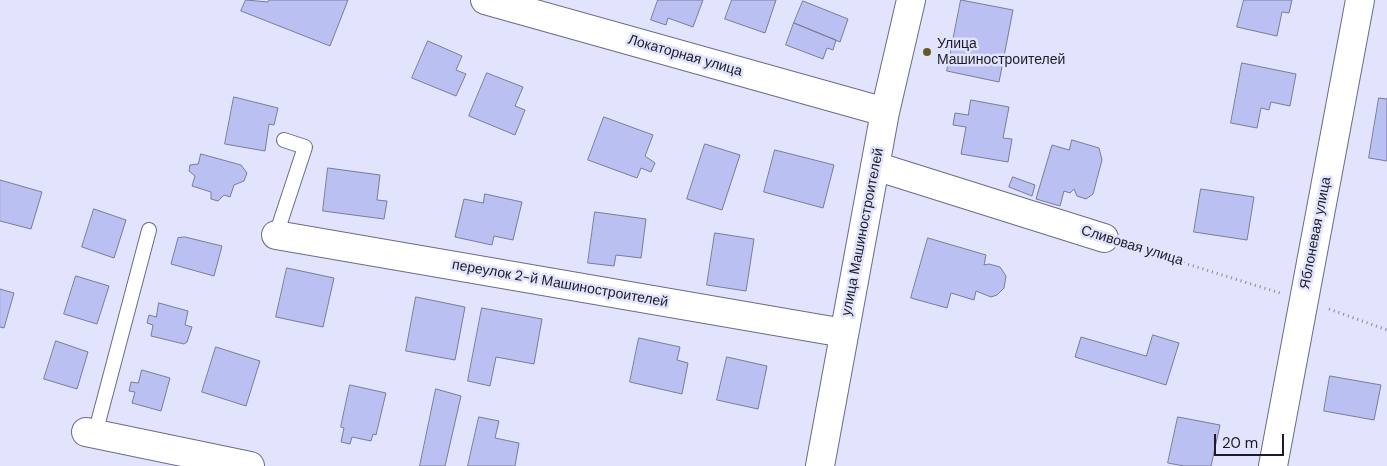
<!DOCTYPE html>
<meta charset="utf-8">
<style>
body{margin:0}
#map{position:relative;width:1387px;height:466px;overflow:hidden;background:#e1e4fc;font-family:"DM Sans",sans-serif}
canvas{display:block}
.scale{position:absolute;left:1214px;top:434px;width:70px;height:22px;box-sizing:border-box;border:2px solid #1b1c27;border-top:0;padding-left:6px;font-size:15px;line-height:18px;white-space:nowrap;color:#1b1c27;-webkit-text-stroke:4px #e1e4fc;paint-order:stroke}
</style>
<div id="map">
<canvas width="1387" height="466"></canvas>
<div class="scale">20 m</div>
</div>
<script>
const g = document.querySelector('canvas').getContext('2d');
g.lineJoin = 'round';
function paint(path, color) {
  g.fillStyle = color;
  g.fill(path, 'evenodd');
}
function strokePath(path, color, width, dash) {
  g.strokeStyle = color;
  g.lineWidth = width;
  g.lineCap = dash ? 'butt' : 'round';
  g.setLineDash(dash || []);
  g.stroke(path);
}
function write(font, color, halo, rows, align = 'center') {
  g.font = font + ' "DM Sans",sans-serif';
  g.lineWidth = 5;
  g.setLineDash([]);
  g.textBaseline = 'middle';
  g.strokeStyle = halo;
  g.fillStyle = color;
  for (const [text, x, y, turn = 0] of rows) {
    g.save();
    g.translate(x, y);
    g.rotate((+turn || 0) * Math.PI / 180);
    g.textAlign = isNaN(turn) ? turn : align;
    if (halo) g.strokeText(text, 0, 0);
    g.fillText(text, 0, 0);
    g.restore();
  }
}
const building = new Path2D(`
 M246 0 268 2 269 0H348L330 46 241 11Z
 M658 0H703L693 27 668 18 666 25 651 20Z
 M732 0H776L765 33 725 19Z
 M961 0 1013 10 999 82 947 71Z
 M1244 0H1292L1289 13 1282 12 1277 36 1237 27Z
 M803 1 848 19 840 42 794 23Z
 M794 23 836 40 833 50 827 48 823 59 786 45Z
 M428 41 462 56 456 70 466 74 456 96 412 78Z
 M1242 63 1296 74 1290 106 1271 102 1269 110 1261 108 1257 128 1231 123Z
 M487 73 523 87 515 106 525 110 515 135 469 116Z
 M234 97 278 108 274 125 269 124 265 151 225 144Z
 M1379 98 1387 99V161L1369 158Z
 M971 100 1009 107 1003 138 1012 139 1008 162 961 154 966 127 953 125 955 113 968 115Z
 M604 117 653 135 645 156 655 163 651 172 641 168 637 178 588 160Z
 M1072 140 1099 148 1102 160 1093 194 1086 199 1077 196 1074 189 1070 193 1064 191 1060 206 1036 199 1052 145 1069 150Z
 M705 144 740 155 722 210 687 199Z
 M775 150 834 165 823 208 764 192Z
 M201 154 241 165 247 173 244 181 234 185 230 197 224 195 218 201 211 199V192L192 186 195 176 189 171 190 165 198 164Z
 M328 168 380 175 377 200 387 201 384 219 323 211Z
 M1013 177 1035 185 1032 196 1009 187Z
 M0 180 42 192 31 229 0 221Z
 M1201 189 1254 197 1247 240 1194 232Z
 M485 194 522 202 513 240 494 236 492 245 455 237 464 199 483 203Z
 M94 209 126 220 114 258 82 247Z
 M595 212 646 219 641 258 616 255 614 266 588 263Z
 M715 233 754 239 746 291 707 285Z
 M185 237 222 246 214 276 171 264 178 238Z
 M928 238 986 255 984 265 989 264 1000 267 1006 276 1004 288 997 295 991 297 976 291 974 300 951 293 947 308 911 298Z
 M287 268 334 278 323 327 276 317Z
 M76 276 109 286 97 324 64 314Z
 M0 289 14 293 4 328 0 327Z
 M416 297 465 307 455 360 406 351Z
 M159 303 188 311 185 325 192 327 187 342 184 344 151 336 153 325 147 323 149 315 156 317Z
 M482 308 542 319 534 364 496 357 490 386 468 381Z
 M1153 335 1179 343 1166 385 1075 357 1081 337 1146 356Z
 M639 338 680 347 677 360 688 363 682 394 630 382Z
 M56 341 88 352 77 389 44 379Z
 M216 347 260 361 246 406 202 392Z
 M727 357 767 366 758 409 717 400Z
 M142 370 170 378 161 411 132 403 135 392 129 391 131 382 138 383Z
 M1330 376 1381 385 1374 420 1324 411Z
 M350 385 386 393 376 435 373 434 371 441 352 437 350 444 341 442 344 428 341 427Z
 M436 389 461 396 445 466H420Z
 M479 417 499 421 495 438 519 443 515 466H468Z
 M1178 417 1220 425 1211 466H1184L1168 463Z`);
const path = new Path2D(`
 M1126 245 1280 293
 M1329 309 1387 330`);
const lane = new Path2D(`
 M276 235 305 147 284 140
 M95 434 149 230`);
const street = new Path2D(`
 M485 0 885 112
 M875 166 1104 238
 M276 235 844 333
 M86 432 250 466
 M820 466 885 112 911 0
 M1273 466 1360 0`);
const markers = [
 [927,52,5,"#645925"]
];
const poiNames = [
 ["Улица",937,44],
 ["Машиностроителей",937,60]
];
const streetNames = [
 ["Локаторная улица",685,56,16],
 ["улица Машиностроителей",863,232,-79],
 ["Яблоневая улица",1316,233,-79],
 ["Сливовая улица",1132,246,17],
 ["переулок 2-й Машиностроителей",560,284,10]
];
paint(building, '#bbc0f3');
strokePath(building, '#797c97', 1);
strokePath(lane, '#6a6c87', 16);
strokePath(street, '#6a6c87', 30);
strokePath(path, '#87899c', 3, [1, 4]);
strokePath(lane, '#fff', 14);
strokePath(street, '#fff', 28);
for (const [x, y, r, color] of markers) {
  const dot = new Path2D();
  dot.arc(x, y, r, 0, 2 * Math.PI);
  g.fillStyle = color;
  g.fill(dot);
  strokePath(dot, '#e1e4fc', 2);
}
write('14px', '#1b1c27', '#e1e4fc', poiNames, 'left');
write('14px', '#1b1c27', '#e1e4fc', streetNames);
</script>
